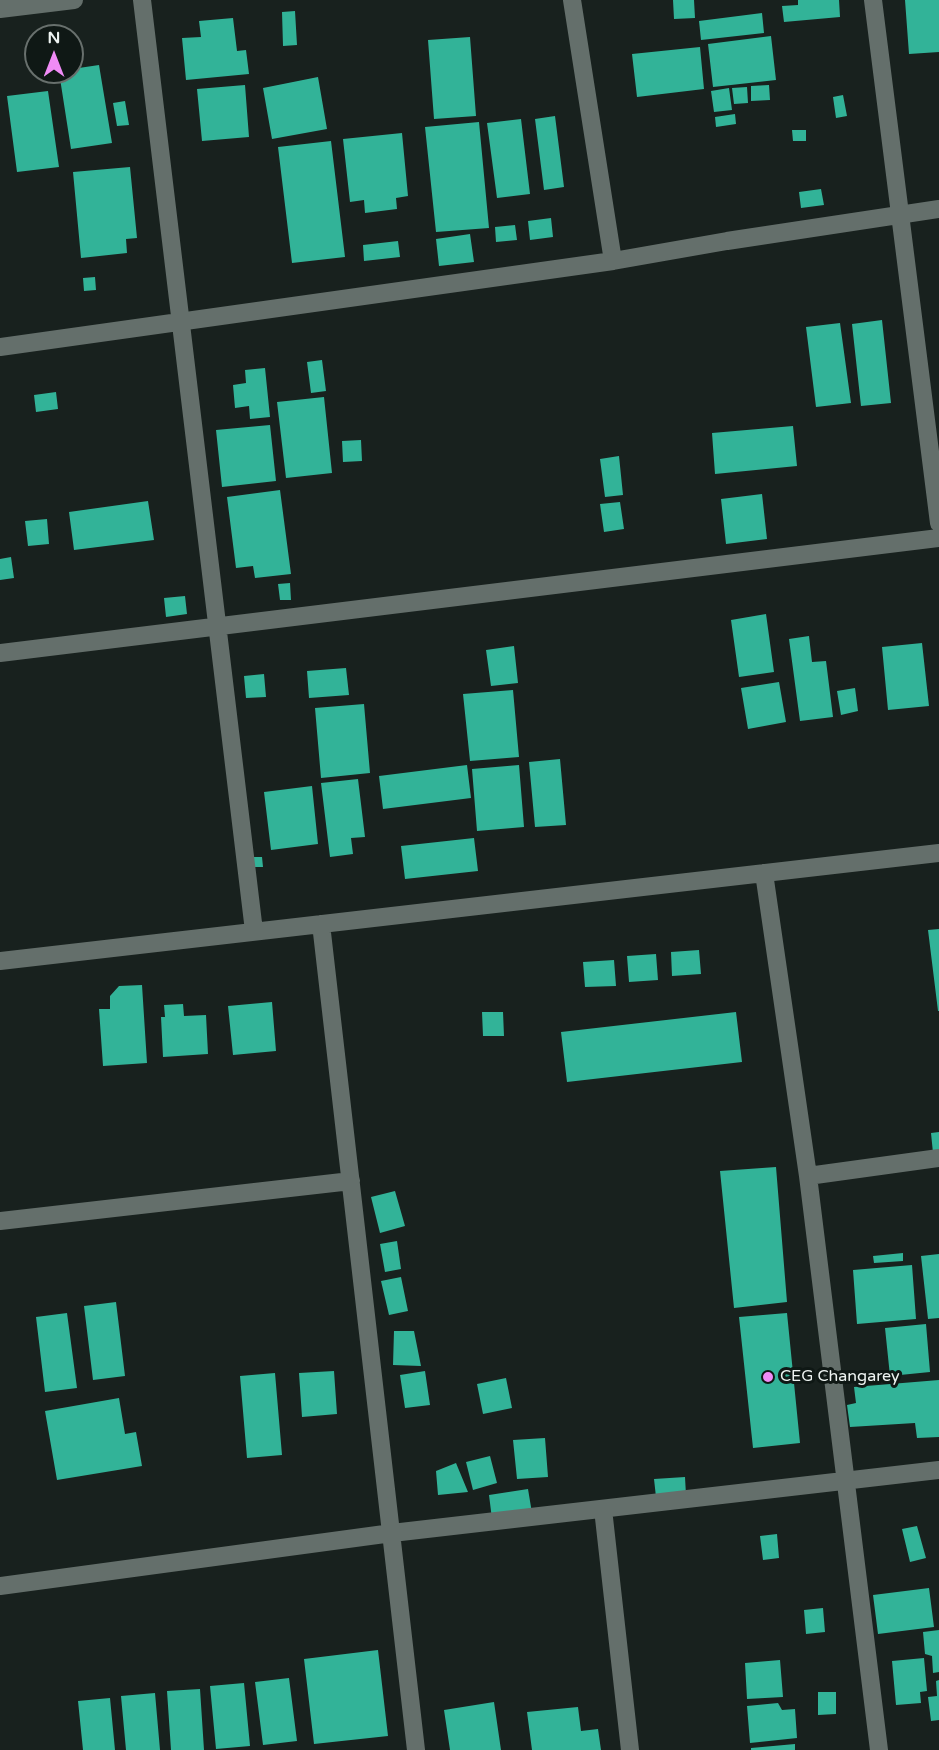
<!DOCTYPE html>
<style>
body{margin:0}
#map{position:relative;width:939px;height:1750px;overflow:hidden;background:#18211e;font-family:"Varela Round",sans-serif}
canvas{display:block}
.north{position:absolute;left:24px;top:24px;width:60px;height:60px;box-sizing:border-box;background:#0f1815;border:2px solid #68706d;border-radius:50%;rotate:0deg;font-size:16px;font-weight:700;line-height:24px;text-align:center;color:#eef4f2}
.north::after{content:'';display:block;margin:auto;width:21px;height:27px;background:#f08bf6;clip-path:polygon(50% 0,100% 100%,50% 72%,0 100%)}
</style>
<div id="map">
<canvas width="939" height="1750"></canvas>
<div class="north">N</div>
</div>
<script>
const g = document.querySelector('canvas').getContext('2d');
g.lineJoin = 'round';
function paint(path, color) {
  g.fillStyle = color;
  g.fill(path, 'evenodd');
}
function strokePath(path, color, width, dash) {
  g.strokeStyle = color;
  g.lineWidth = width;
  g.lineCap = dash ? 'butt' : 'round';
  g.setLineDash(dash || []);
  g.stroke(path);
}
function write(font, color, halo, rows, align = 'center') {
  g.font = font + ' "Varela Round",sans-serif';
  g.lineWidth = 6;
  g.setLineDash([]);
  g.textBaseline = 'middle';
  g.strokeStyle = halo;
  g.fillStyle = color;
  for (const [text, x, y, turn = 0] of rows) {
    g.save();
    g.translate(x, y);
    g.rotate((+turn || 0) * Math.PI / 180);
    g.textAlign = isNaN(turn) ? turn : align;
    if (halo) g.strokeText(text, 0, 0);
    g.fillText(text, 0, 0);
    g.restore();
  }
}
const building = new Path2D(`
 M673 0H694L695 18 674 19Z
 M798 0H839L840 17 784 22 782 6 798 5Z
 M905 0H939V52L909 54Z
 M295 11 297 45 283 46 282 12Z
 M762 13 764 33 701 40 699 21Z
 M233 18 237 51 246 50 249 74 186 80 182 38 201 37 199 21Z
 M771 36 776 80 713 87 708 44Z
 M470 37 476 116 434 119 428 40Z
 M700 47 704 89 637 97 632 54Z
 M99 65 112 143 71 149 59 72H72V69Z
 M318 77 327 129 272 139 263 88Z
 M245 85 249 137 202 141 197 89Z
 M769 85 770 100 751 101V86Z
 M747 87 748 103 734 104 732 88Z
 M729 88 732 110 714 112 711 91Z
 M48 91 59 167 17 172 7 96Z
 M843 95 847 116 836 118 833 97Z
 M125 101 129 125 117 126 113 103Z
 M735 114 736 124 716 127 715 117Z
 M555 116 564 187 544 190 535 119Z
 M521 119 530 194 497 198 487 123Z
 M479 122 489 228 436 232 425 127Z
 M792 130H806V141H793Z
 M402 133 408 196 396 198 397 209 365 213 364 200 350 202 343 139Z
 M331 141 345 257 292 263 278 147Z
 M130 167 137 238 126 239 127 253 81 258 73 172Z
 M821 189 824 205 801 208 799 192Z
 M551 218 553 237 530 240 528 221Z
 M515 225 517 240 496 242 495 227Z
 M470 234 474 262 439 266 436 239Z
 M398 241 400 257 364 261 363 245Z
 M95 277 96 290 84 291 83 278Z
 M882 320 891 403 861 406 852 324Z
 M840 323 851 403 816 407 806 327Z
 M322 360 326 391 311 393 307 362Z
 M265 368 270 417 250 419 249 406 235 408 233 385 246 383 245 370Z
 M56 392 58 409 36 412 34 395Z
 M324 397 332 473 286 478 277 402Z
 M270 425 276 481 222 487 216 430Z
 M793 426 797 466 715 474 712 433Z
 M361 440 362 461 343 462 342 441Z
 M619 456 623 495 605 497 600 459Z
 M280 490 291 574 255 578 253 566 236 568 227 497Z
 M762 494 767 539 726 544 721 499Z
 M148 501 154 540 74 550 69 512Z
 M620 502 624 529 604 532 600 504Z
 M47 519 49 544 28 546 25 521Z
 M11 557 14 578 0 580V559Z
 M290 583 291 600H280L278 584Z
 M185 596 187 614 166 617 164 598Z
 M766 614 774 672 739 677 731 620Z
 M809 636 812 662 826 661 833 717 800 721 789 639Z
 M922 643 929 706 888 710 882 647Z
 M514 646 518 683 491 686 486 650Z
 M346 668 349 695 309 698 307 671Z
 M264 674 266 697 246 698 244 676Z
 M779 682 786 722 748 729 741 688Z
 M855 688 858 711 841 715 837 691Z
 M513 690 519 757 470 761 463 694Z
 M364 704 370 773 321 778 315 708Z
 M560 759 566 825 535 827 529 762Z
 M467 765 471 798 383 809 379 776Z
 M519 765 524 827 477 831 472 769Z
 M358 779 365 837 351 838 353 854 330 857 321 783Z
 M312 786 318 844 271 850 264 792Z
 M474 838 478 871 405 879 401 846Z
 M250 857H262L263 867H251Z
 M939 929V1011H938L928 930Z
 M699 950 701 974 672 976 671 952Z
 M656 954 658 980 629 982 627 956Z
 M614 960 616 986 585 987 583 962Z
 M142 985 147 1063 103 1066 99 1009H110V996L119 986Z
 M272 1002 276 1051 233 1055 228 1006Z
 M183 1004 184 1016 206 1015 208 1054 163 1057 161 1017H165L164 1005Z
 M482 1012H503L504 1036H483Z
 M736 1012 742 1062 567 1082 561 1032Z
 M939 1132V1152L933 1153 931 1133Z
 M776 1167 787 1302 734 1308 720 1171Z
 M395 1191 405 1226 380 1233 371 1197Z
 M397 1241 401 1269 385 1272 380 1244Z
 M903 1253V1261L874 1263 873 1256Z
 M939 1254V1318L928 1319 921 1256Z
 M912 1265 916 1319 857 1324 853 1270Z
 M401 1277 408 1311 389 1315 381 1281Z
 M116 1302 125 1376 93 1380 84 1306Z
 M67 1313 77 1388 45 1392 36 1317Z
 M787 1313 800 1443 753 1448 739 1317Z
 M926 1324 930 1372 890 1376 885 1328Z
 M394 1331H414L421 1366 393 1365Z
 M334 1371 337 1414 302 1417 299 1373Z
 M425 1371 430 1405 405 1408 400 1375Z
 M275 1373 282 1455 247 1458 240 1376Z
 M506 1378 512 1408 483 1414 477 1384Z
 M939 1380V1437L917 1438 915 1423 850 1427 847 1405 856 1403 854 1387Z
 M119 1398 125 1434 136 1432 142 1466 57 1480 45 1411Z
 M545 1438 548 1477 517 1479 513 1440Z
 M490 1456 497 1483 473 1490 466 1462Z
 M456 1463 468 1492 438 1495 436 1471Z
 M685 1477 686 1495 656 1497 654 1479Z
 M528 1489 532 1513 492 1519 489 1495Z
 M917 1526 926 1558 910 1562 902 1529Z
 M777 1534 779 1558 763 1560 760 1536Z
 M929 1588 934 1627 878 1634 873 1595Z
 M823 1608 825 1632 806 1634 804 1610Z
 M939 1630V1672L933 1673 932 1656 925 1654 923 1632Z
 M378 1650 388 1736 314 1744 304 1659Z
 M924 1658 927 1691 920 1692 921 1703 896 1705 892 1661Z
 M780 1660 783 1697 747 1699 745 1663Z
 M289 1678 297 1741 263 1745 255 1682Z
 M939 1680V1720L931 1721 928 1697 937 1696 936 1681Z
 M244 1683 250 1746 216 1749 210 1686Z
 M200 1689 204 1750H171L167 1691Z
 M818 1692H836V1714L818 1715Z
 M155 1693 160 1750H126L121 1696Z
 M110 1698 115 1750H83L78 1701Z
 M494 1702 501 1750H450L444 1710Z
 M778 1703 782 1710 795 1709 797 1738 750 1743 747 1706Z
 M578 1707 581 1731 598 1729 601 1750H532L527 1712Z
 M795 1744V1750H751V1748Z`);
const street = new Path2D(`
 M142 0 254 931
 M572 0 613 261
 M873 0 939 523
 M0 9 74 0
 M0 347 613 261 727 241 939 209
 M0 653 939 538
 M764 873 808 1176 879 1750
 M321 924 416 1750
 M0 961 939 853
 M808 1176 939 1158
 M0 1221 351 1181
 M603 1509 630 1750
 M0 1586 392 1533 939 1470`);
const markers = [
 [768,1377,6,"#f08bf6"]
];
const poiNames = [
 ["CEG Changarey",780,1377]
];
paint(building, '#32b398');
strokePath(street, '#646f6b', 18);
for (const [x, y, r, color] of markers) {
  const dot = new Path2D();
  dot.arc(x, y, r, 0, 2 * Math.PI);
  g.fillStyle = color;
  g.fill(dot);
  strokePath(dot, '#0f1815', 2);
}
write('16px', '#eef4f2', '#0f1815', poiNames, 'left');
</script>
